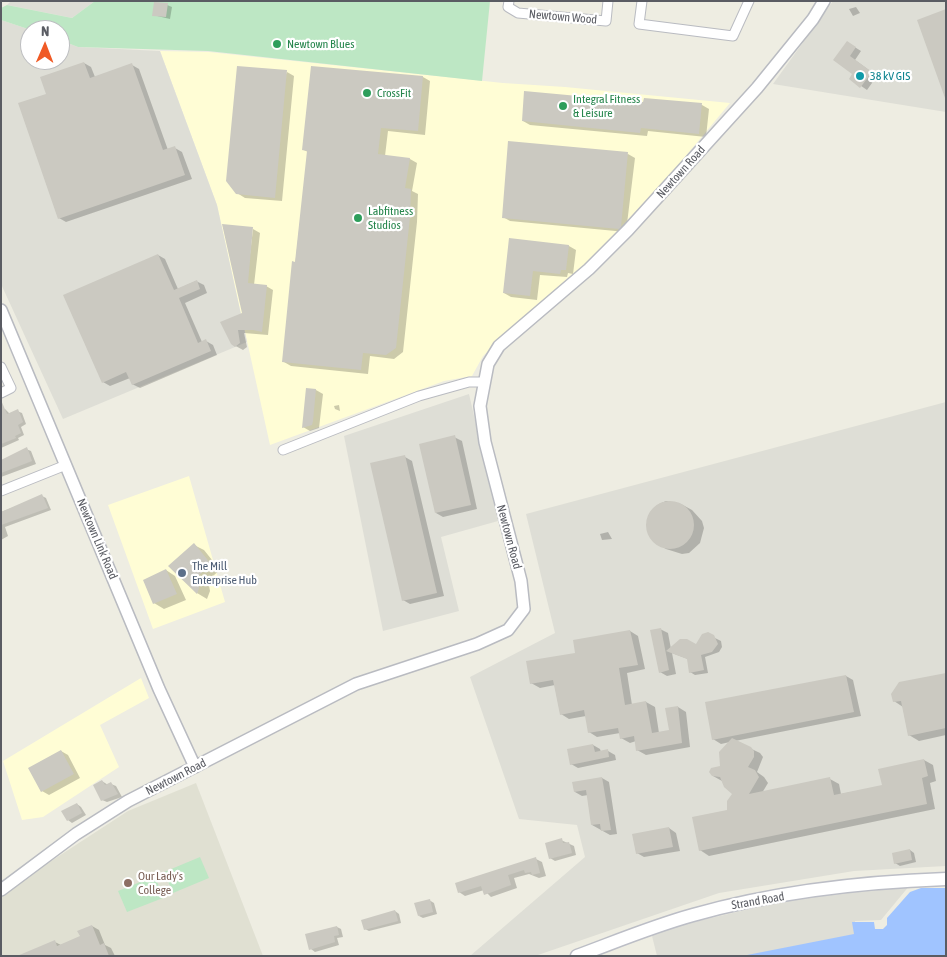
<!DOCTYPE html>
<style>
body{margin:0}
#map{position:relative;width:947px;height:957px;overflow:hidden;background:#eeede2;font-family:"Asap Condensed",sans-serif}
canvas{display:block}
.frame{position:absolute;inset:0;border:2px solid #5a5c63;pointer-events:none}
.north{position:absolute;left:20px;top:20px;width:50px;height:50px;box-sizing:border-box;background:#fff;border:1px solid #bdbec1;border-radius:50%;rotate:1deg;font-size:14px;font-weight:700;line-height:20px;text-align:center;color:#5a5c63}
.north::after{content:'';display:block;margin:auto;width:18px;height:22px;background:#f05a25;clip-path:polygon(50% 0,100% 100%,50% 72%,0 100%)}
</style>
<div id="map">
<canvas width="947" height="957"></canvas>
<div class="frame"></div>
<div class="north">N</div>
</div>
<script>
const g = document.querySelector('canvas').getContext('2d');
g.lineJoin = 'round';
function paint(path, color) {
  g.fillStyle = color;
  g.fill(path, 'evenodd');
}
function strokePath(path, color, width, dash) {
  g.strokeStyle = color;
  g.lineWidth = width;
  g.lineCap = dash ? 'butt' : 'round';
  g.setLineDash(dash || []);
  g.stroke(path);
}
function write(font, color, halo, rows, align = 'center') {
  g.font = font + ' "Asap Condensed",sans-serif';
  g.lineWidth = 4.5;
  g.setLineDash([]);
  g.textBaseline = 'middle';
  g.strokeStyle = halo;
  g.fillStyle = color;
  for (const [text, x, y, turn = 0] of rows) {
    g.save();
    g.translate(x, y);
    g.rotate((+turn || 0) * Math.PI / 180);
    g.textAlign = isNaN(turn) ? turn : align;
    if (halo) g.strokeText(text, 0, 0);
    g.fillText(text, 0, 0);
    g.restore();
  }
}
const commercial = new Path2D(`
 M160 51 209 52 503 83 565 87 730 103 669 176 587 263 518 322 483 356 472 376 444 381 270 445 217 205Z
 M189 476 225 602 153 629 108 505Z
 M141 678 149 698 100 725 119 767 43 817 22 820 3 761Z`);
const industrial = new Path2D(`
 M11 1H95L72 18 7 5Z
 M833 1H946V112L773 84Z
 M1 20 31 30 30 60H60V40L78 47 160 51 217 205 247 342 63 419 1 284Z
 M469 394 498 521 441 537 459 611 383 631 344 436Z
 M946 402V866L854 871 719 893 535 956H470L585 857 577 825 519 819 470 677 555 633 526 514Z
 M910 885 881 920 855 921 856 937 755 956H657L651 932 793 899Z`);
const education = new Path2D(`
 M196 783 263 956H1V897L39 869 128 811Z`);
const green = new Path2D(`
 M95 1H490L482 81 208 51 78 47 60 40V30H31L1 20V8L7 5 72 18Z
 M200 857 209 878 173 893 164 872Z
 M155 876 163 898 127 912 118 891Z`);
const water = new Path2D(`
 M921 888H946V956H742L854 934 852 922H874L875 929H883L887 925V918L910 892Z`);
const shadow = new Path2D(`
 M167 5 172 7 170 19 153 15Z
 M856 7 860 13 853 16 849 9Z
 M853 46 861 51 855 60 877 76 867 90 851 79 854 74 835 60Z
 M84 63 91 67 95 77 132 65 139 69 168 150 175 148 182 152 192 179 66 222 59 218Z
 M312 67 423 77 430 81 425 135 388 131 385 156 410 159 417 163 412 191 418 194 417 222 403 352 394 359 370 356 368 374 291 366 284 362 308 152 304 150Z
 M287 72 294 76 282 201 245 198 237 193Z
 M644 103 702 105 709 109 706 137 648 131 647 136 530 125 523 121Z
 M628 154 635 158 626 232 510 221 503 217Z
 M253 229 260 233 254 285 266 286 273 290 268 335 244 333 247 347 243 350 232 344 243 313Z
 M510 240 569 246 576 250 573 274 568 273 567 277 540 275 537 300 511 297 504 293Z
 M158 255 165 259 178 289 196 281 204 285 207 293 185 303 202 342 206 341 213 345 217 355 140 388 132 384 130 378 110 386 103 382Z
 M307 389 316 390 323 394 319 428 310 431 303 427Z
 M339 405 340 411 335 409 334 406Z
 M5 409 10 414 17 411 22 413 26 424 21 427 24 435 18 438 19 440 1 448V411Z
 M454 437 462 441 477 509 443 517 436 513Z
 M26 449 31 451 36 464 1 477V461Z
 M405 457 412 461 444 596 410 604 403 600Z
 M42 496 46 498 51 510 5 527 8 536 1 540V512Z
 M666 501 681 504 692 510 702 521 704 528 700 543 689 553 682 554 666 549 656 543 647 530 649 515 659 504Z
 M608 532 612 539 602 540 600 534Z
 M194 545 204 550 220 570 208 580 210 591 207 599 197 593 170 566Z
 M166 570 175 576 186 600 164 609 154 603Z
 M660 629 668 633 671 649 696 645 707 634 721 641 722 647 719 652 705 657 708 673 695 675 690 672 688 659 672 653 676 674 667 676 660 672Z
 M630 631 638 636 645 669 627 673 632 705 646 702 655 707 659 733 671 731 678 707 686 712 690 747 646 755 637 750 636 741 630 743 621 738 620 733 597 737 589 732 586 716 569 719 561 714 555 685 540 688 531 683 576 654Z
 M946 674V735L919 741 909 735 903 707 894 701Z
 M846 676 853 680 861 716 735 741 760 753 763 757 757 772 764 777 768 783 762 793 830 779 839 784 841 794 883 786 924 760 933 765 936 781 930 783 935 809 709 856 700 850 728 811 734 794 722 781 713 776 721 767 730 742 721 744 713 739 706 703Z
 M593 745 600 749 601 752 608 751 615 755 616 760 578 768 571 764Z
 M61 751 68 755 80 778 49 795 42 791Z
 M602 778 609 782 617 834 610 835 592 825 588 795 582 796 575 792 573 783Z
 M102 781 108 785 111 784 116 786 122 797 107 802 102 800Z
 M77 804 81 807 86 815 72 823 68 820Z
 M669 828 676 833 680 851 644 857 637 853Z
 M561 840 574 846 576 855 555 861 550 858Z
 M910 850 914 853 916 862 900 866 895 863Z
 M536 859 542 862 546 876 539 878 529 874 514 878 517 888 491 897 484 890 465 896 459 892Z
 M429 900 434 903 437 914 423 918 419 916Z
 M395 911 399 914 401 923 369 931 365 929Z
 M92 926 99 930 105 945 111 948 115 956H24L55 942 61 945 81 937Z
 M337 927 341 929 343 937 337 938 339 945 315 952 311 949Z`);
const building = new Path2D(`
 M154 2 168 3 166 17 152 16Z
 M946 9V98H945L917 20Z
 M847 41 856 47 850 56 872 72 860 88 849 79 852 74 833 60Z
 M84 62 90 78 132 63 163 150 175 146 185 175 58 219 18 103 46 94 40 77Z
 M237 66 287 70 275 198 236 194 226 181Z
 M311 66 423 76 418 131 381 128 378 154 410 158 405 188 411 189 410 217 396 348 386 355 363 353 361 370 282 362 292 261 295 262 302 197 307 151 302 150Z
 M524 91 643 102 644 98 702 103 699 134 641 128 640 133 522 121Z
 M508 141 628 152 621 227 619 229 502 218Z
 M222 224 253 227 248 283 267 285 262 332 253 330H238L240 343 235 347 231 344 220 322 242 313Z
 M509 238 569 245 566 270H561L560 274 533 271 530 296 503 293Z
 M158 254 174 290 197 280 200 289 179 298 198 343 206 339 211 351 132 385 126 372 102 383 63 295Z
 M306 388 316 389 313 421 312 425 302 428Z
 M1 400 7 414 18 409 23 422 18 425 21 433 15 436 16 438 1 444Z
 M455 435 471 505 435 513 419 444Z
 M27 447 32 461 1 473V460Z
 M405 455 437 593 402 601 370 463Z
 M42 494 48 508 1 525V512Z
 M646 525a24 24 0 1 1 48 0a24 24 0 1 1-48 0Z
 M194 543 211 564 199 575 200 585 197 594 168 566Z
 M166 569 177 594 153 604 143 580Z
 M661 628 669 670 659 673 650 630Z
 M630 630 638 665 619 668 625 705 646 701 652 733 669 730 665 708 678 706 682 743 636 751 634 736 620 739 618 728 588 733 584 710 560 715 553 680 530 684 526 661 575 653 573 640Z
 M708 632 714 635 718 644 712 652 701 655 704 670 689 673 687 659 666 651 680 639H687L696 644 702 634Z
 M946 673V728L908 736 901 701 893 702 891 694 899 682Z
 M846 675 854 712 712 740 705 702Z
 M732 738 751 747 754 751V757L748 767 755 770 759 777 749 794 830 777 834 795 882 785 878 769 924 759 928 776 922 778 927 804 699 851 692 817 727 810V801L732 794 724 787 720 777 712 776 709 772 711 768 720 766 719 752Z
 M593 744 595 752 608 749 609 757 570 765 567 749Z
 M61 750 74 774 41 792 28 768Z
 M602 777 611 830 601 831 600 824 591 825 586 790 574 792 572 782Z
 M102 780 105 785 111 782 118 794 101 801 93 785Z
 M77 803 82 813 67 821 61 811Z
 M669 827 673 847 636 854 632 834Z
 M562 838 563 843 569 842 572 853 549 859 545 843Z
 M910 849 912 860 894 864 892 853Z
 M536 857 540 873 532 875 531 872 525 873 524 870 508 875 511 885 484 895 481 886 458 893 455 883Z
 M430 899 433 912 418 916 414 903Z
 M395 910 398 921 364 930 361 920Z
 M92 925 100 945 104 943 109 956H17L55 940 57 946 80 936 77 931Z
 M337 926 339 935 334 936 335 942 309 950 305 934Z`);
const minor = new Path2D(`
 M509 1 508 7 518 13 606 21 608 1
 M642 1 639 24 733 36 749 1
 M1 367 11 388 1 393
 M283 450 419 396 469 382H484
 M1 491 66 465`);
const tertiary = new Path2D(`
 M1 310 159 689 195 767
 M1 890 76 834 128 801 356 684 477 644 508 630 524 609 521 581 485 442 480 406 488 364 499 346 589 269 628 230 757 88 813 19 824 1`);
const secondary = new Path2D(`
 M577 956C615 942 653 926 693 915 774 892 861 882 946 879`);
const markers = [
 [277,44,5,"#2e9e5b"],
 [860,76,5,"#0f9aa8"],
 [367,93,5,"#2e9e5b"],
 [563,106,5,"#2e9e5b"],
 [358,218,5,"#2e9e5b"],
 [182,573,5,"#5c6f8a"],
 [128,883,5,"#8d6e63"]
];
const streetNames = [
 ["Newtown Wood",563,17,5],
 ["Newtown Road",681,172,-48],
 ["Newtown Road",509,537,75],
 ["Newtown Link Road",97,539,67],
 ["Newtown Road",176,777,-27],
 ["Strand Road",758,901,-10]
];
const leisureNames = [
 ["Newtown Blues",287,44],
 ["CrossFit",377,93],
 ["Integral Fitness",573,99],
 ["& Leisure",573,113],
 ["Labfitness",368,211],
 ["Studios",368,225]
];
const cultureNames = [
 ["38 kV GIS",870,76]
];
const serviceNames = [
 ["The Mill",192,566],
 ["Enterprise Hub",192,580]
];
const educationNames = [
 ["Our Lady's",138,876],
 ["College",138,890]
];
paint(commercial, '#fffdd5');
paint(industrial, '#deded6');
paint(education, '#e0e0d2');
paint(green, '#bde7c4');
paint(water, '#a0c4ff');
paint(shadow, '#0003');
paint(building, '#cbc9c1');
strokePath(minor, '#b9bbc1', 11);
strokePath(tertiary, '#b9bbc1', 14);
strokePath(secondary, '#bcbec6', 15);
strokePath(minor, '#fff', 9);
strokePath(tertiary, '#fff', 11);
strokePath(secondary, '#fff', 12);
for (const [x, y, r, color] of markers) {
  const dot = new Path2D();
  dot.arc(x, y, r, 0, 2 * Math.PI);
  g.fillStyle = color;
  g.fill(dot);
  strokePath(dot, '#fff', 2);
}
write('12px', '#5a5c63', '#fff', streetNames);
write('12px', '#27864d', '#fff', leisureNames, 'left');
write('12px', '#0d838f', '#fff', cultureNames, 'left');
write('12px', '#4e5e75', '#fff', serviceNames, 'left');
write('12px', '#785e54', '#fff', educationNames, 'left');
</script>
